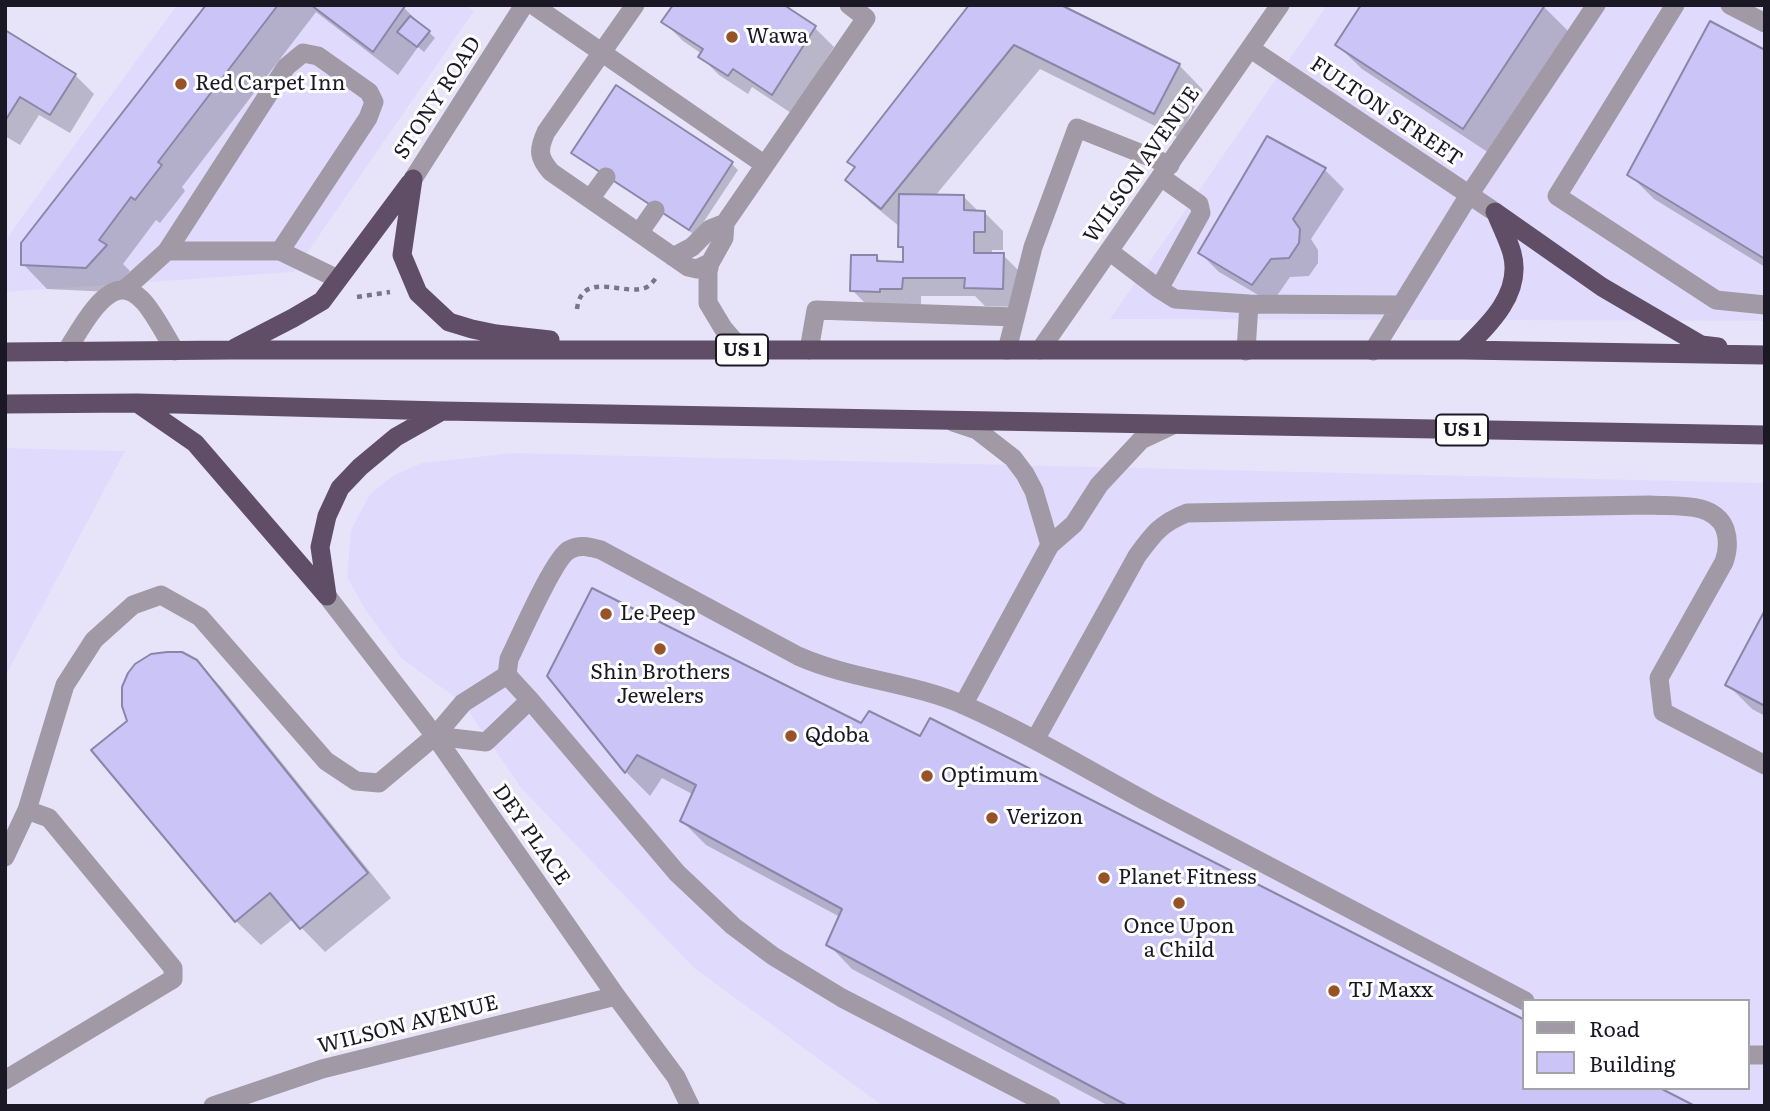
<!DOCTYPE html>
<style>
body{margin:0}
#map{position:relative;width:1770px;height:1111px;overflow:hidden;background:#e7e4fa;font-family:Literata,serif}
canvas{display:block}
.frame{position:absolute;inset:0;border:7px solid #1a1825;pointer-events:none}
.legend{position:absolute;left:1522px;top:999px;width:228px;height:91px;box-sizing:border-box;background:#fff;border:2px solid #a3a3a8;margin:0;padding:9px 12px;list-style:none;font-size:21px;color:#1a1825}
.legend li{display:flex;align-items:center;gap:14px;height:35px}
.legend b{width:35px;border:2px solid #a3a3a8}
</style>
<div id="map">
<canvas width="1770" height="1111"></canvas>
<div class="frame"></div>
<ul class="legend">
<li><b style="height:9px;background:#a299a6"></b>Road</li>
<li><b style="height:19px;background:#cbc4f6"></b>Building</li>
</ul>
</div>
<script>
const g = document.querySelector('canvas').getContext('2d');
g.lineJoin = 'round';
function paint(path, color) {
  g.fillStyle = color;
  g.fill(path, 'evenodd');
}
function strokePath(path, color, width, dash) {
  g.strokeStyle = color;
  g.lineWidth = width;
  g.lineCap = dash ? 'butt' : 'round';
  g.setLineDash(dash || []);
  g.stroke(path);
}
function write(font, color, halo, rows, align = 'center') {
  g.font = font + ' Literata,serif';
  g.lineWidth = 6;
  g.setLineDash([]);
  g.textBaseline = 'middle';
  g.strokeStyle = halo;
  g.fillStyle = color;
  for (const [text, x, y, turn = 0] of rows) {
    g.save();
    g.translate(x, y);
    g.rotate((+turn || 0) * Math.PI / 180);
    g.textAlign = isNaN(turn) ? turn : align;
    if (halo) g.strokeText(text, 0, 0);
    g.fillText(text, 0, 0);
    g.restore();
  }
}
const built = new Path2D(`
 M177 5H466L474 11 294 272 5 292V243L16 225Z
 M1327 5H1765V321L1110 319Z
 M5 448 125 451 5 677Z
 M513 453 1765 483V1106H883L694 968 521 788 463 703 402 659 366 611 347 577 351 530 370 494 394 475 422 463ZM1523 1001H1747V1088H1523Z`);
const shadow = new Path2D(`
 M208 5H401L435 38 424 52 418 47 398 75 316 12 182 187 185 191 160 223 156 220 123 264 130 271 111 292 47 289 23 264Z
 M781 5 815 28 834 47 791 113 752 87 748 94 719 75 700 56 702 54 683 41 664 22Z
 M971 5 1179 65 1203 90 1179 138 1040 69 935 196 964 197 979 212H984L1003 231V250H992V255H1003L1022 274 1021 307 985 306 975 296H921V307L871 309 852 290 876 257 883 263H904V251L900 246V227L872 204 847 180 856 169 850 162Z
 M1544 7 1568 31 1489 153 1362 69 1337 45Z
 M5 32 75 75 94 94 70 133 39 115 20 145 5 136Z
 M1765 52V267L1654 199 1629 174Z
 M616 87 732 164 738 170 695 235 579 159 573 153Z
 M1267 138 1325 170 1344 189 1311 239 1318 250V263L1309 276 1290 277 1272 303 1219 272 1200 253Z
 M1765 614V716L1752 709 1728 685Z
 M196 661 221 687 391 898 325 952 293 919 261 945 236 921 94 750Z
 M549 676 862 725 921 738 931 720 1523 1021V1088L1691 1106H1109L852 969 828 944 840 917 706 845 682 821 694 795 662 778 650 796 626 772Z`);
const building = new Path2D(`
 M206 5H278L158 162 162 165 135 200 131 197 99 240 107 245 86 268 21 265V243Z
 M311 5H404L405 6 373 52Z
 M673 5H784L816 26 772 95 733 69 728 76 698 57 703 49 661 22Z
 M969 5H1061L1180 64 1154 114 1014 45 881 209 845 180 855 167 847 162Z
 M1361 5H1545L1463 129 1335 45Z
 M410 16 430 31 417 47 397 32Z
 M1710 21 1765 50V259L1627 175Z
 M5 30 76 74 50 115 20 97 5 121Z
 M616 85 733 162 689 230 571 153Z
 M1267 136 1326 168 1293 219 1300 229 1299 243 1289 258 1271 259 1252 285 1198 253Z
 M899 194 964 195V210L985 211V232H974V253H1004L1003 289 964 288 965 278H903L902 289H880V292L850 291 851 255H877V261L903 262V247H898Z
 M592 588 861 723 869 711 920 736 930 718 1523 1019V1088H1660L1695 1106H1128L826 945 842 909 680 821 696 785 637 755 625 773 547 676Z
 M1765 610V706L1725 685Z
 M167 652H182L197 660 368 873 300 929 270 893 235 922 91 750 127 721 122 706V687L128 673 135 664 151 654Z`);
const path = new Path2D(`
 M357 297 390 292
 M577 309C582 268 627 298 647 287 652 284 655 279 658 275`);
const service = new Path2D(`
 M533 5 765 165
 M635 5 546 132C538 150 538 157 551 172L688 267 697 269 710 263
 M1675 5 1557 196 1716 300 1765 305
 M1730 5 1765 23
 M590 199 606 177
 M639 233 655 210
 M167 251 286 67 303 53 318 56 369 92 374 102 368 118 280 251
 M1109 251 1159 289 1175 299 1249 304
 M673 257 692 247 710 229 725 223
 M1159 289 1201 213 1199 204 1161 177
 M124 290 167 251H280L338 279
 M742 350 723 328 708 303V272L710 263 724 238 725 223 866 18 849 5
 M809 350 816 310 1015 317
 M1007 350 1033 247 1077 128 1170 165
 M1246 351 1249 304 1401 305
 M1373 351 1469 195 1596 5
 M66 352C77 335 100 289 123 290 130 290 138 296 142 300 152 309 167 338 175 351
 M963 705 1050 545
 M435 736 486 742 530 700
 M1035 740 1137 556C1153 534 1161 523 1187 513L1650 505C1675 507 1714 501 1725 529 1729 541 1728 551 1724 562L1659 678 1663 712 1765 765
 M5 857 27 810 65 685 94 640 133 605 161 595 200 617 326 761 356 781 379 783 435 736 463 703 507 675
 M1747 1055H1765
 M5 1080 173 979V968L49 818 27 810
 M1051 1106 842 998 773 956 733 926 677 873 530 700 507 675 509 659C519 639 554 558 569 550 581 544 589 547 601 550L798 656C852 680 912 682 966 706 1029 734 1088 770 1149 803 1274 869 1400 935 1525 1001`);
const minor = new Path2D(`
 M1251 49 1495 212
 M413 179 524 5
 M1040 350 1280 5
 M953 422 977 430 1013 458 1025 474 1034 491 1050 545 1074 524 1099 485 1141 440 1173 425
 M327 596 435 736 616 996 676 1077 690 1106
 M213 1106 322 1069 616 996`);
const trunk = new Path2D(`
 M413 179 402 255 418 293 449 322 472 329 496 334 550 340
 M1495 212 1602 287 1701 345 1718 347
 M235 348 293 318 322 301 410 183
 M1463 350C1489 325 1523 293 1512 253 1508 239 1501 226 1496 213
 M5 352 231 350H1463L1765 355
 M137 403 195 443 327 596
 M5 404 137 403 442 411 1765 435
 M327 595 320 547 327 516 340 488 360 467 396 437 442 411`);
const markers = [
 [732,37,7,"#975228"],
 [181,84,7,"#975228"],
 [606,614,7,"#975228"],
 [660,649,7,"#975228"],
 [791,736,7,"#975228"],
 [927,776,7,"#975228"],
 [992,818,7,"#975228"],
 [1104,878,7,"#975228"],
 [1179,903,7,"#975228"],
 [1334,991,7,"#975228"]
];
const shields = [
 [742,350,52],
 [1462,430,52]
];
const shieldNames = [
 ["US 1",742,350],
 ["US 1",1462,430]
];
const poiNames = [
 ["Wawa",746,37],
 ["Red Carpet Inn",195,84],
 ["Le Peep",620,614],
 ["Shin Brothers",660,673,"center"],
 ["Jewelers",660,697,"center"],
 ["Qdoba",805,736],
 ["Optimum",941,776],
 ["Verizon",1006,818],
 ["Planet Fitness",1118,878],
 ["Once Upon",1179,927,"center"],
 ["a Child",1179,951,"center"],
 ["TJ Maxx",1348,991]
];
const streetNames = [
 ["STONY ROAD",438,98,-57],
 ["FULTON STREET",1386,112,34],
 ["WILSON AVENUE",1142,165,-55],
 ["DEY PLACE",531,835,55],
 ["WILSON AVENUE",408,1025,-14]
];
paint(built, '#e0dbfd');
paint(shadow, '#0003');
paint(building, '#cbc4f6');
strokePath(building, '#8b86a7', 2);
strokePath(path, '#787586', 4.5, [5, 5]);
strokePath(service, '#a299a6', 19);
strokePath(minor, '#a299a6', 19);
strokePath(trunk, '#5f4e66', 19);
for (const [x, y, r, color] of markers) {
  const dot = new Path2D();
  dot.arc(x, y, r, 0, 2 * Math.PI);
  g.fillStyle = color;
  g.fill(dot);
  strokePath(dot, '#fff', 2.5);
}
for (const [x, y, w] of shields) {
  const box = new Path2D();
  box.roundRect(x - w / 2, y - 15.5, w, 31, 5);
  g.fillStyle = '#fff';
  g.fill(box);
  strokePath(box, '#1a1825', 2);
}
write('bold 19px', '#1a1825', null, shieldNames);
write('21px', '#1a1825', '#fff', poiNames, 'left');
write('21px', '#1a1825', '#fff', streetNames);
</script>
